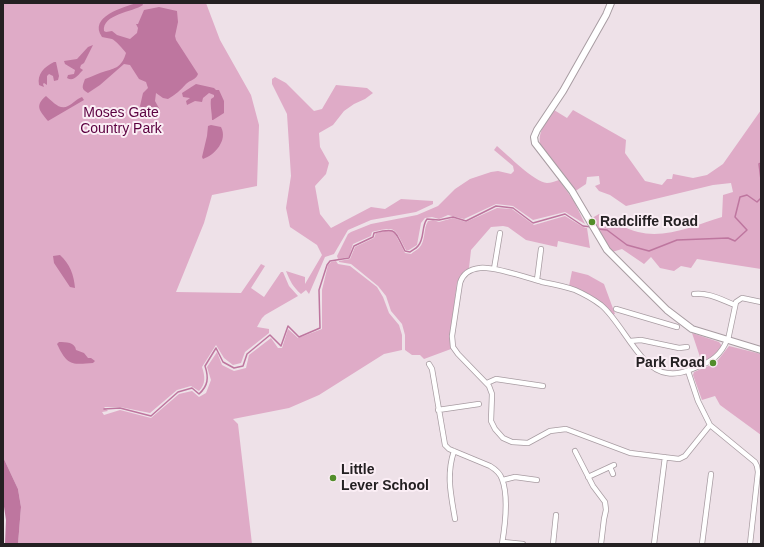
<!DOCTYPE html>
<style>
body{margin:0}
#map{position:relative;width:764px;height:547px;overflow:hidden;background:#eee1e8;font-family:Arial,sans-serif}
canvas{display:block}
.frame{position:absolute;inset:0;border:4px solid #242022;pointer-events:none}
</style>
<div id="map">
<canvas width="764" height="547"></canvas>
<div class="frame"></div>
</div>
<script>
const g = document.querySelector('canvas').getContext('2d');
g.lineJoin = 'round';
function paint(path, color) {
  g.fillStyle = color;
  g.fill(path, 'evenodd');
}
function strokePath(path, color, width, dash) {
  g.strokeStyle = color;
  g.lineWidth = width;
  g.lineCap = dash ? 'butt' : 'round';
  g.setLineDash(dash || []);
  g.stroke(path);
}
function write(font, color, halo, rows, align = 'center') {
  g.font = font + ' Arial,sans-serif';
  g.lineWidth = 4;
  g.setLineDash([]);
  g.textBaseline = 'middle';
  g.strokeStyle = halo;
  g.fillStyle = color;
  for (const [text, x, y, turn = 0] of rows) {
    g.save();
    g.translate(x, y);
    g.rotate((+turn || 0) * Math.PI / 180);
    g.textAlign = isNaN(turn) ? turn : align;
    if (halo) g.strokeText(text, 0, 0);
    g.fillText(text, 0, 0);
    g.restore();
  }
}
const green = new Path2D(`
 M3 3H206L220 40 251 95 259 125 257 186 212 195 204 223 176 292 241 293 261 264 265 266 251 288 264 297 281 272H283L289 286 298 296 265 315 262 318 257 327 269 329V333L245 352 241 363 233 365 224 358 216 345 202 367C205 376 206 384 199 391L191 386 177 390 150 413 120 407H104L108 411 102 412 104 415 120 410 151 418 179 394 192 391 199 397 206 393 211 380 207 367 217 352 222 365 234 371 246 368 249 355 271 338 278 348H282L288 329 298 338 322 329V290L328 265 331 262 336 261 338 264 350 266 377 287 383 297 389 313 399 325 402 335V350L384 354 319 395 289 408 233 419 238 424 252 544H18L21 507 18 489 3 457Z
 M275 77 286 83 314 111 322 109 336 85 367 88 373 93 365 99 354 104 344 111 333 125 319 133 320 147 329 163 326 174 315 186 320 214 331 228 371 207 385 209 401 199 433 201V204L416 212 371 220 348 230 334 254 325 257 309 294 306 290 301 294C293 287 290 281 286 271L305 277V284L322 255 317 245 290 227 286 208 291 176 287 114 272 84V79Z
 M554 110 567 118 573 110 626 140 625 153 645 181 662 185 667 179H672L673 174 693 178 707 175 723 164 761 110V269L697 259 691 268 681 266 674 271 660 268 651 257 644 264 622 249 612 252 592 218 599 214C610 219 627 230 638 232 666 239 696 225 722 217L723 195 733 192 731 183 713 185 626 206 610 195 599 191 595 186 600 184 599 176 587 177 586 184 574 192 541 147C536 132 547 122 554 110Z
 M497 146C508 155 534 182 547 183 551 183 555 181 559 180L574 201 585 224 565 212 533 220 513 206 496 204 464 219 448 215 439 219 432 217 425 218 421 223 417 245 409 250H406C394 228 397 226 372 232L371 236 353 244 349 257 338 259 337 256 348 234 351 232 371 224 417 215 438 206 455 189 470 179 491 172 498 171 511 174 514 171 513 166 494 150Z
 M497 208 512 209 534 225 565 216 583 227 587 228 590 248 558 241 557 247 526 240 508 227 503 226 491 227 471 250 469 268 461 275 457 283 450 336 451 349 424 359 420 355H412L405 350V335L402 324 391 311 386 296 378 286 351 264 339 262V261L350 259 355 247 374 238 376 233 389 230 394 232 405 253 411 254C413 252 417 250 419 248 426 241 423 229 428 221L433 220 439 222 453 218 466 222Z
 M572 271 588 275 604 284 615 314 612 315C600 300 588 291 569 286Z
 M692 333 719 342 722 346 713 357 702 363Z
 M729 346 761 354V435L720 405 715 396 702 400 693 375 694 372 713 364 718 360Z`);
const water = new Path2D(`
 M137 3H142L143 5C133 12 102 14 104 31L106 32 112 31 117 35 130 39 137 33 138 28 136 24H138L144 10 159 7 177 11 178 22 175 36 176 40 198 74C196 80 190 80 186 84 181 90 175 95 168 99L163 98 156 93 155 101 160 110 151 107 142 109 140 106 143 93 148 88 146 82 139 79 130 65 124 64 100 85 88 93C81 89 82 87 85 79 91 77 99 73 106 71 117 68 122 66 126 53 124 50 115 40 112 39 109 38 105 38 102 37 88 17 123 7 137 3Z
 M93 45 84 63 81 65 80 68 83 70C78 75 74 82 67 78L68 75 74 74 75 70 65 64 64 61 77 59 88 47Z
 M54 62H56L59 76 58 80 54 81 53 76 49 74 47 76V85L44 83 43 84 44 87 39 85C37 74 44 67 54 62Z
 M196 84 214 88 216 90H219L224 101V113L213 120H212C212 112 210 106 211 99L214 97V95L209 93 203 98 202 102 195 101 187 105 186 101 190 98 183 97 182 93Z
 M46 96C52 101 60 111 68 106 73 104 76 99 82 97L84 100 48 121C40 111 34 106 46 96Z
 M211 125 221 127C228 140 215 155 203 159L202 157 207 136 208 126Z
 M60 255C70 264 74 275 75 288L70 287 54 263 53 256Z
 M59 342C66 342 75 342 76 350L84 353 88 358H91L95 361 93 363C71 365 67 365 57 344Z
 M3 457 18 489 21 507 18 544H5L6 520 3 500Z`);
const stream = new Path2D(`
 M761 163 759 164 761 180
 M598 229 607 230 627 245 649 251 677 240 728 238 735 241 747 230 735 217 740 197 747 195 757 202 761 198
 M104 409 120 408 151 416 178 392 192 388 199 394C208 386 209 378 205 366L216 348 223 362 234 368 243 366 247 354 270 335 281 346 288 326 299 337 320 328 319 290 327 265 330 261 349 258 354 246 373 237 374 233C398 227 394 231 405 251L410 252C412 250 416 249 418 246 425 238 421 227 427 219L439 220 453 217 466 221 496 206 513 208 533 223 565 214 583 226 592 227`);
const minor = new Path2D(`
 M494 269 500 233
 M537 280 541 249
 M694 294C708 292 722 300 735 305
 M616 309 677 327
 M728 340 736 302 742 298 761 302
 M630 341 641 340 679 348 687 347
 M429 364 432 369 445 445 449 449 490 466C495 469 500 473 502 479 509 497 505 526 502 544
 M688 371 698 401 710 425 755 462 757 466 758 472 750 544
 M487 383 496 379 543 386
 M438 410 479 404
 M710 425 685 456 679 459 630 453 566 429 550 431 528 443 512 442 503 438 495 429 491 421 492 394 489 386 458 354 453 347 452 336 460 283C463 273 470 269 480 268 493 266 528 278 542 282 553 284 564 286 575 290 584 294 593 299 601 305 622 322 640 370 667 373 678 375 687 371 697 367 711 362 721 355 727 340
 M454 451C446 475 451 495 455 519
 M575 451 593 486 605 502 606 510 604 519 601 544
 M610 467 613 474
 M588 477 614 465
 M503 480 515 477 537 480
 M503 542 523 544
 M553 544 556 515
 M654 544 665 457
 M702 544 711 474`);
const secondary = new Path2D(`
 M611 3 606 15 563 91 537 130 534 137 535 143 572 191 607 250 667 310 692 329 761 350`);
const markers = [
 [592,222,4,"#528d2a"],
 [713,363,4,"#528d2a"],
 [333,478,4,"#528d2a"]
];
const parkNames = [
 ["Moses Gate",121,113],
 ["Country Park",121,129]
];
const poiNames = [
 ["Radcliffe Road",600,222],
 ["Park Road",705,363,"right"],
 ["Little",341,470],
 ["Lever School",341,486]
];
paint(green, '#dfabc7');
paint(water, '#be769f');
strokePath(stream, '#be769f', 1.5);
strokePath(minor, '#a89ca2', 6);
strokePath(secondary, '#a89ca2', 8);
strokePath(minor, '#fff', 4.5);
strokePath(secondary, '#fff', 6);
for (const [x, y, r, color] of markers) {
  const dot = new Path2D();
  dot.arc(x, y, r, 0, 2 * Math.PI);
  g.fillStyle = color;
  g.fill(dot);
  strokePath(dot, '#fbeef5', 1.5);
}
write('14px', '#5b0040', '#fbeef5', parkNames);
write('bold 14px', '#242022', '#fbeef5', poiNames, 'left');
</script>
